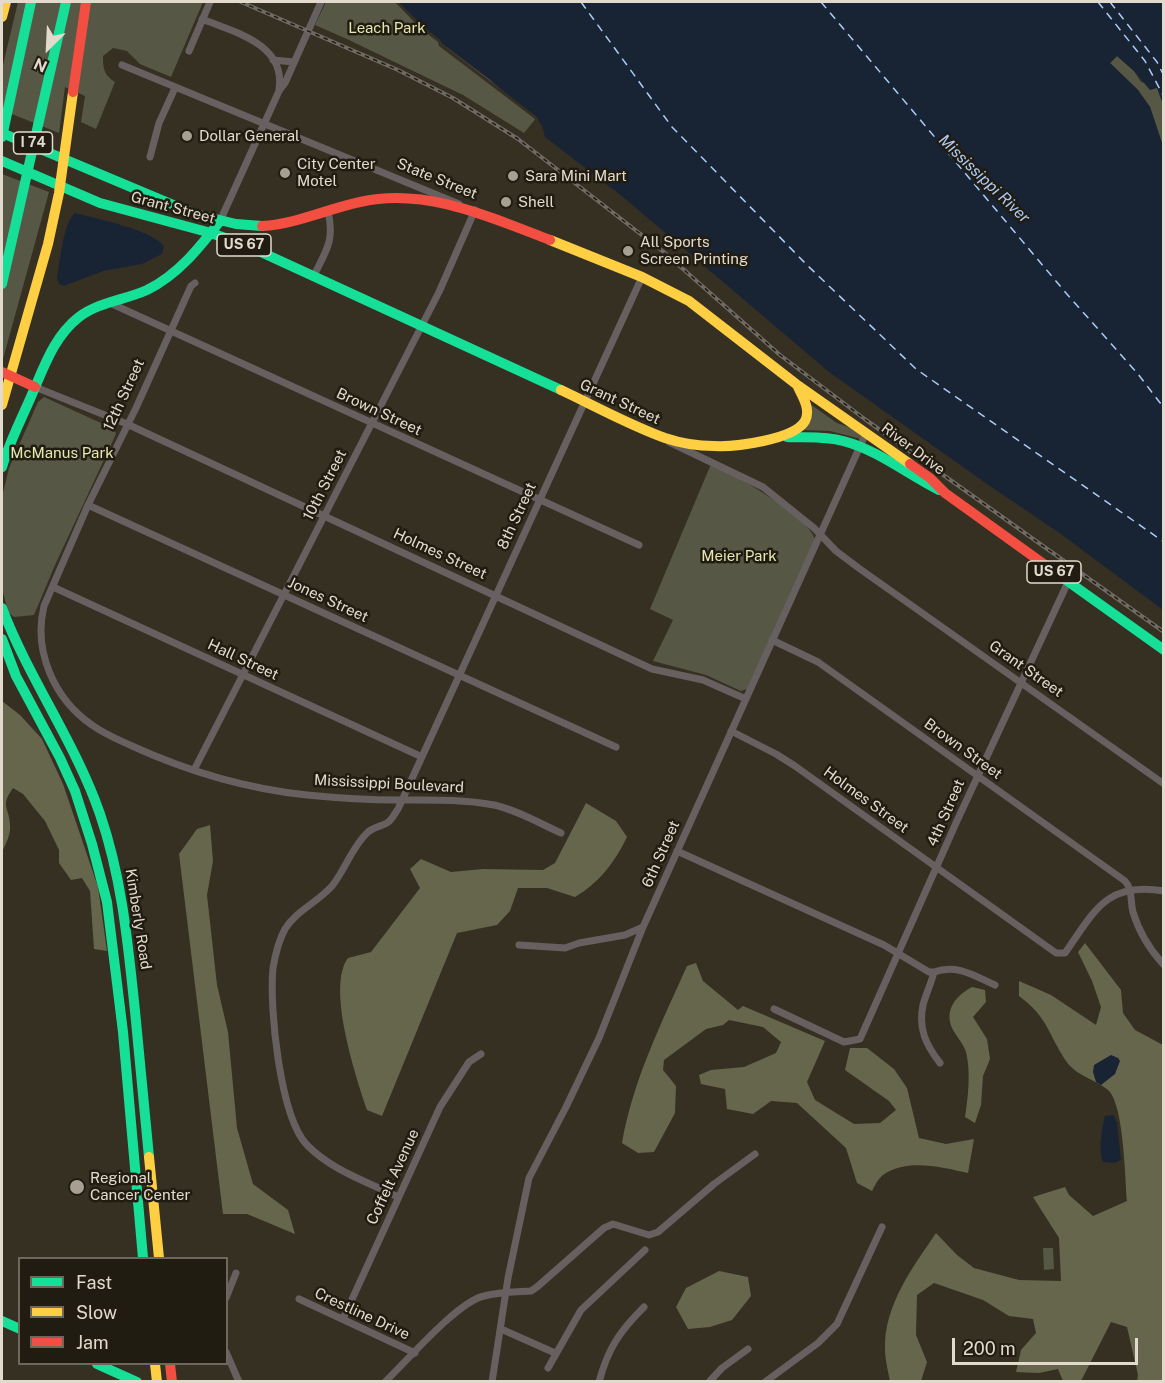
<!DOCTYPE html>
<style>
body{margin:0}
#map{position:relative;width:1165px;height:1383px;overflow:hidden;background:#363023;font-family:"Public Sans",sans-serif}
canvas{display:block}
.frame{position:absolute;inset:0;border:3px solid #e2dbcd;pointer-events:none}
.legend{position:absolute;left:18px;top:1257px;width:210px;height:108px;box-sizing:border-box;background:#211c11;border:2px solid #6e685c;margin:0;padding:8px 10px;list-style:none;font-size:18px;color:#e2dbcd}
.legend li{display:flex;align-items:center;gap:12px;height:30px}
.legend b{width:30px;border:2px solid #6e685c}
.north{position:absolute;left:18px;top:18px;width:60px;height:60px;-webkit-text-stroke:4px #211c11;paint-order:stroke;rotate:204deg;font-size:16px;font-weight:700;line-height:24px;text-align:center;color:#e2dbcd}
.north::after{content:'';display:block;margin:auto;width:21px;height:27px;background:#e2dbcd;clip-path:polygon(50% 0,100% 100%,50% 72%,0 100%)}
.scale{position:absolute;left:952px;top:1338px;width:186px;height:27px;box-sizing:border-box;border:3px solid #e2dbcd;border-top:0;padding-left:8px;font-size:18px;line-height:21px;white-space:nowrap;color:#e2dbcd;-webkit-text-stroke:4px #211c11;paint-order:stroke}
</style>
<div id="map">
<canvas width="1165" height="1383"></canvas>
<div class="frame"></div>
<ul class="legend">
<li><b style="height:8px;background:#16e098"></b>Fast</li>
<li><b style="height:8px;background:#ffcf43"></b>Slow</li>
<li><b style="height:8px;background:#f24e42"></b>Jam</li>
</ul>
<div class="north">N</div>
<div class="scale">200 m</div>
</div>
<script>
const c = document.querySelector('canvas').getContext('2d');
c.lineJoin = 'round';
function fill(path, color) { c.fillStyle = color; c.fill(path, 'evenodd'); }
function trace(path, color, width, dash) { c.strokeStyle = color; c.lineWidth = width; c.lineCap = dash ? 'butt' : 'round'; c.setLineDash(dash || []); c.stroke(path); }
function label(font, color, halo, rows, align = 'center') {
  c.font = font + ' "Public Sans",sans-serif'; c.lineWidth = 5; c.setLineDash([]); c.textBaseline = 'middle'; c.strokeStyle = halo; c.fillStyle = color; for (const [text, x, y, turn = 0] of rows) {
    c.save(); c.translate(x, y); c.rotate((+turn || 0) * Math.PI / 180); c.textAlign = isNaN(turn) ? turn : align; if (halo) c.strokeText(text, 0, 0); c.fillText(text, 0, 0); c.restore();
  }
}
fill(new Path2D(`
 M 18,2 L 203,2 L 171,77 L 140,64 L 127,51 L 113,48 L 103,56 C 103,69 104,75 115,82 L 96,129 L 81,122 L 85,96 L 65,87 L 59,133 L 2,110 L 2,69 Z
 M 326,2 L 398,2 L 422,26 L 537,117 L 524,133 L 463,95 L 349,40 L 315,25 Z
 M 1117,56 L 1134,71 L 1141,82 L 1157,87 L 1163,104 L 1163,146 L 1150,107 L 1138,90 L 1110,63 Z
 M 2,174 L 49,192 L 3,359 L 2,359 Z
 M 44,397 L 114,429 L 116,434 L 55,565 L 34,615 L 14,617 L 8,612 L 2,588 L 2,497 L 9,468 L 38,402 Z
 M 810,404 L 837,423 L 851,428 L 862,436 L 861,439 L 830,431 L 803,430 Z
 M 711,464 C 735,475 807,515 815,539 L 747,689 L 741,691 L 706,675 L 653,661 L 673,620 L 650,609 Z
 M 1043,1248 L 1053,1248 L 1054,1269 L 1044,1270 Z`), '#575746');
fill(new Path2D(`
 M 2,701 L 20,715 L 42,739 L 63,784 L 98,887 L 107,951 L 94,949 L 90,891 L 82,878 L 71,880 L 59,863 L 59,850 L 45,821 L 23,794 L 13,788 C 0,806 9,807 10,824 C 11,835 6,843 2,852 Z
 M 586,803 L 616,821 L 627,837 C 615,862 599,883 575,897 L 547,888 L 518,888 L 510,911 L 497,925 L 457,933 L 382,1116 L 367,1110 C 356,1077 326,987 348,958 L 371,952 L 420,888 L 410,869 L 421,859 L 451,872 L 483,869 L 543,870 L 555,863 Z
 M 210,825 L 213,861 L 207,895 L 217,985 L 228,1032 L 237,1128 L 253,1184 L 288,1210 L 295,1234 L 247,1214 L 223,1214 L 179,854 L 197,829 Z
 M 1085,943 L 1121,990 L 1123,1013 L 1135,1030 L 1163,1045 L 1163,1381 L 1137,1381 L 1138,1375 L 1127,1327 L 1111,1322 L 1081,1381 L 1063,1381 L 1058,1369 L 1039,1373 L 1016,1372 L 1021,1350 L 1036,1333 L 1033,1319 L 1009,1316 L 983,1300 L 934,1283 L 917,1295 L 916,1335 L 927,1362 L 921,1381 L 890,1381 C 888,1371 885,1359 885,1349 C 884,1305 913,1267 936,1233 L 957,1255 L 974,1268 L 1019,1280 L 1061,1281 L 1059,1238 L 1033,1197 L 1065,1187 L 1069,1195 L 1093,1216 L 1127,1201 C 1125,1178 1124,1104 1108,1090 C 1095,1079 1076,1076 1066,1061 C 1048,1034 1048,1017 1019,996 L 1019,981 L 1051,995 L 1096,1025 L 1101,1007 L 1092,981 L 1078,952 Z
 M 696,963 L 703,981 L 738,1010 L 743,1006 L 825,1041 L 807,1082 L 815,1100 L 854,1124 L 880,1123 L 896,1110 L 889,1101 L 845,1070 L 850,1048 L 867,1048 L 894,1069 L 907,1088 L 919,1138 L 946,1144 L 974,1139 L 968,1173 C 942,1167 906,1158 883,1175 C 878,1179 875,1185 872,1191 L 857,1183 L 846,1148 L 797,1103 L 771,1101 L 753,1114 L 727,1109 L 725,1089 L 701,1084 L 699,1075 L 711,1070 L 744,1067 L 776,1053 L 781,1042 L 763,1027 L 729,1020 L 723,1025 L 706,1029 L 664,1060 L 663,1070 L 676,1086 L 675,1113 L 654,1152 L 638,1153 L 622,1143 C 633,1080 661,1024 687,966 Z
 M 972,987 L 985,990 L 986,1002 L 973,1017 L 987,1039 L 990,1059 L 983,1076 L 981,1105 L 975,1123 L 965,1117 C 968,1096 971,1073 966,1052 C 963,1043 956,1036 952,1028 C 944,1009 957,995 972,987 Z
 M 719,1271 L 748,1277 L 751,1296 L 732,1320 L 710,1327 L 688,1329 L 676,1307 L 686,1288 Z`), '#65664c');
fill(new Path2D(`
 M 398,2 L 1163,2 L 1163,104 L 1157,88 L 1150,90 L 1134,71 L 1117,56 L 1110,63 L 1138,90 L 1150,107 L 1163,146 L 1163,610 L 1061,534 L 987,484 L 829,372 L 623,197 L 545,137 L 542,125 L 489,79 L 441,43 L 440,40 L 422,26 Z
 M 75,213 C 95,218 152,230 164,246 L 162,254 L 142,264 L 103,271 L 64,286 L 59,284 L 57,278 C 60,262 63,223 75,213 Z
 M 1111,1055 L 1118,1058 L 1120,1061 L 1115,1074 L 1101,1085 L 1096,1082 L 1093,1072 L 1094,1065 Z
 M 1114,1115 L 1117,1123 L 1121,1160 L 1114,1163 L 1103,1162 C 1098,1152 1102,1127 1105,1116 Z`), '#182434');
fill(new Path2D(`
 M 395,2 L 398,2 L 422,26 L 440,40 L 441,43 L 537,117 L 544,132 L 540,130 L 535,119 L 439,46 L 438,42 L 420,28 Z`), '#363023');
trace(new Path2D(`
 M 581,2 L 672,127 L 808,266 L 916,369 L 1164,542
 M 821,2 L 1066,293 L 1138,374 L 1164,408
 M 1098,2 L 1145,61 L 1164,97
 M 1110,2 L 1157,62 L 1164,76`), '#abcbf8', 1.5, [8, 6]);
trace(new Path2D(`
 M 202,19 C 234,32 286,44 279,89
 M 189,51 L 210,2
 M 273,60 L 294,62
 M 122,65 L 459,204
 M 150,157 L 159,123 L 175,88
 M 220,221 L 279,91 L 285,83 L 321,2
 M 313,277 C 326,251 335,241 328,211
 M 195,283 L 191,286 L 136,408 L 88,505 L 44,606 C 33,651 54,699 92,725 C 104,734 119,740 132,746 C 187,771 248,789 307,795 C 337,798 368,800 398,800 C 430,800 463,799 494,805 C 517,810 539,823 561,833
 M 110,303 L 639,545
 M 35,387 L 127,424 L 652,669 L 703,680 L 746,699
 M 669,442 L 763,487 L 814,528 L 836,551 L 860,569 L 1164,784
 M 88,505 L 616,747
 M 53,587 L 422,757
 M 772,640 L 818,662 L 1125,881 C 1133,890 1130,901 1133,912 C 1139,932 1150,950 1164,965
 M 731,731 L 776,754 L 795,766 L 1056,953 L 1065,953 C 1094,912 1106,881 1164,891
 M 194,770 L 439,292 L 475,210
 M 677,851 L 884,945 L 929,972 L 934,972
 M 519,945 L 565,948 L 579,943 L 625,935 L 643,927
 M 934,972 C 931,984 926,994 923,1005 C 918,1029 926,1045 940,1063
 M 934,972 C 957,964 973,975 995,985
 M 774,1009 L 844,1042 L 860,1039 L 956,823 L 1068,582
 M 398,1197 C 368,1182 331,1170 307,1145 C 280,1117 269,1007 273,968 C 275,956 279,940 285,929 C 296,911 318,902 332,886 C 345,870 352,847 367,833 C 373,827 380,827 387,823 C 392,820 395,813 398,809 L 642,277
 M 226,1298 L 236,1273
 M 299,1299 L 415,1353
 M 343,1319 L 440,1107 L 469,1062 L 481,1054
 M 501,1329 L 555,1353
 M 226,1352 L 239,1382
 M 548,1368 L 581,1310 L 645,1250
 M 385,1382 C 407,1361 457,1302 484,1296 C 499,1292 516,1292 531,1291 L 537,1287 L 604,1228 L 613,1224 L 649,1235 L 658,1232 L 714,1184 L 755,1154
 M 492,1382 L 508,1278 L 529,1178 L 566,1107 L 599,1038 L 643,927 L 866,433
 M 599,1382 C 608,1348 620,1331 644,1307
 M 709,1382 L 722,1368 L 748,1349
 M 765,1382 L 818,1343 L 837,1324 L 882,1227`), '#666160', 7);
trace(new Path2D(`
 M 2,133 L 195,214 L 236,224 L 262,226
 M 2,137 L 31,2
 M 2,161 L 100,203 L 211,233 L 250,247 L 561,390
 M 2,284 L 66,2
 M 787,437 C 806,438 825,436 843,441 C 878,450 907,474 939,490
 M 2,467 C 9,443 20,422 30,399 C 43,370 53,337 79,317 C 99,302 125,300 147,290 C 178,275 200,247 220,221
 M 1059,575 L 1164,650
 M 2,608 C 29,679 75,742 100,814 C 122,878 128,944 135,1011 C 140,1060 144,1108 149,1157
 M 2,639 L 16,676 L 60,758 L 75,791 L 92,844 L 107,902 L 123,1032 L 143,1258
 M 2,1321 L 20,1329
 M 97,1364 L 137,1382`), '#16e098', 10);
trace(new Path2D(`
 M 2,17 L 6,2
 M 550,240 L 642,277 L 689,301 L 796,384 L 910,464
 M 561,390 C 595,406 629,425 665,438 C 680,443 698,446 714,446 C 735,447 794,440 805,421 C 811,410 803,397 798,387
 M 2,405 L 48,244 L 59,193 L 73,92
 M 149,1157 L 159,1258
 M 155,1364 L 157,1382`), '#ffcf43', 10);
trace(new Path2D(`
 M 73,92 L 86,2
 M 262,226 C 296,224 327,209 360,202 C 425,187 490,217 550,240
 M 2,372 L 35,387
 M 910,464 L 930,478 L 945,493 L 1059,575
 M 170,1364 L 172,1382`), '#f24e42', 10);
const rail = new Path2D(`
 M 241,2 L 398,70 L 453,98 L 518,139 L 665,253 L 780,355 L 866,420 L 1164,632`);
trace(rail, '#6e6a64', 4);
trace(rail, '#211c11', 1.5, [4.5]);
for (const [x, y, r, color] of [
 [187,136,6,"#a69f92"],
 [285,173,6,"#a69f92"],
 [513,176,6,"#a69f92"],
 [506,202,6,"#a69f92"],
 [628,251,6,"#a69f92"],
 [77,1187,8,"#a69f92"]
]) { const dot = new Path2D(); dot.arc(x, y, r, 0, 2 * Math.PI); c.fillStyle = color; c.fill(dot); trace(dot, '#211c11', 2); }
for (const [x, y, w] of [
 [33,143,39],
 [244,245,54],
 [1054,572,54]
]) { const box = new Path2D(); box.roundRect(x - w / 2, y - 11, w, 22, 4.5); c.fillStyle = '#211c11'; c.fill(box); trace(box, '#e2dbcd', 1.5); }
label('bold 14px', '#e2dbcd', null, [
 ["I 74",33,143],
 ["US 67",244,245],
 ["US 67",1054,572]
]);
label('15px', '#e5e8b1', '#211c11', [
 ["Leach Park",387,28],
 ["McManus Park",62,453],
 ["Meier Park",739,556]
]);
label('15px', '#e2dbcd', '#211c11', [
 ["Dollar General",199,136],
 ["City Center",297,164],
 ["Motel",297,181],
 ["Sara Mini Mart",525,176],
 ["Shell",518,202],
 ["All Sports",640,242],
 ["Screen Printing",640,259],
 ["Regional",90,1178],
 ["Cancer Center",90,1195]
], 'left');
label('15px', '#e2dbcd', '#211c11', [
 ["State Street",437,179,22],
 ["Grant Street",173,208,15],
 ["12th Street",124,395,-65],
 ["Grant Street",620,402,25],
 ["Brown Street",379,412,25],
 ["River Drive",913,449,37],
 ["10th Street",325,485,-63],
 ["8th Street",517,516,-65],
 ["Holmes Street",440,554,25],
 ["Jones Street",328,600,25],
 ["Hall Street",243,660,25],
 ["Grant Street",1026,669,35],
 ["Brown Street",963,749,36],
 ["Mississippi Boulevard",389,784,3],
 ["Holmes Street",866,800,36],
 ["4th Street",946,813,-66],
 ["6th Street",661,854,-66],
 ["Kimberly Road",138,919,81],
 ["Coffelt Avenue",393,1177,-65],
 ["Crestline Drive",362,1314,25]
]);
label('italic 16px', '#abcbf8', '#211c11', [
 ["Mississippi River",984,179,44]
]);
</script>
